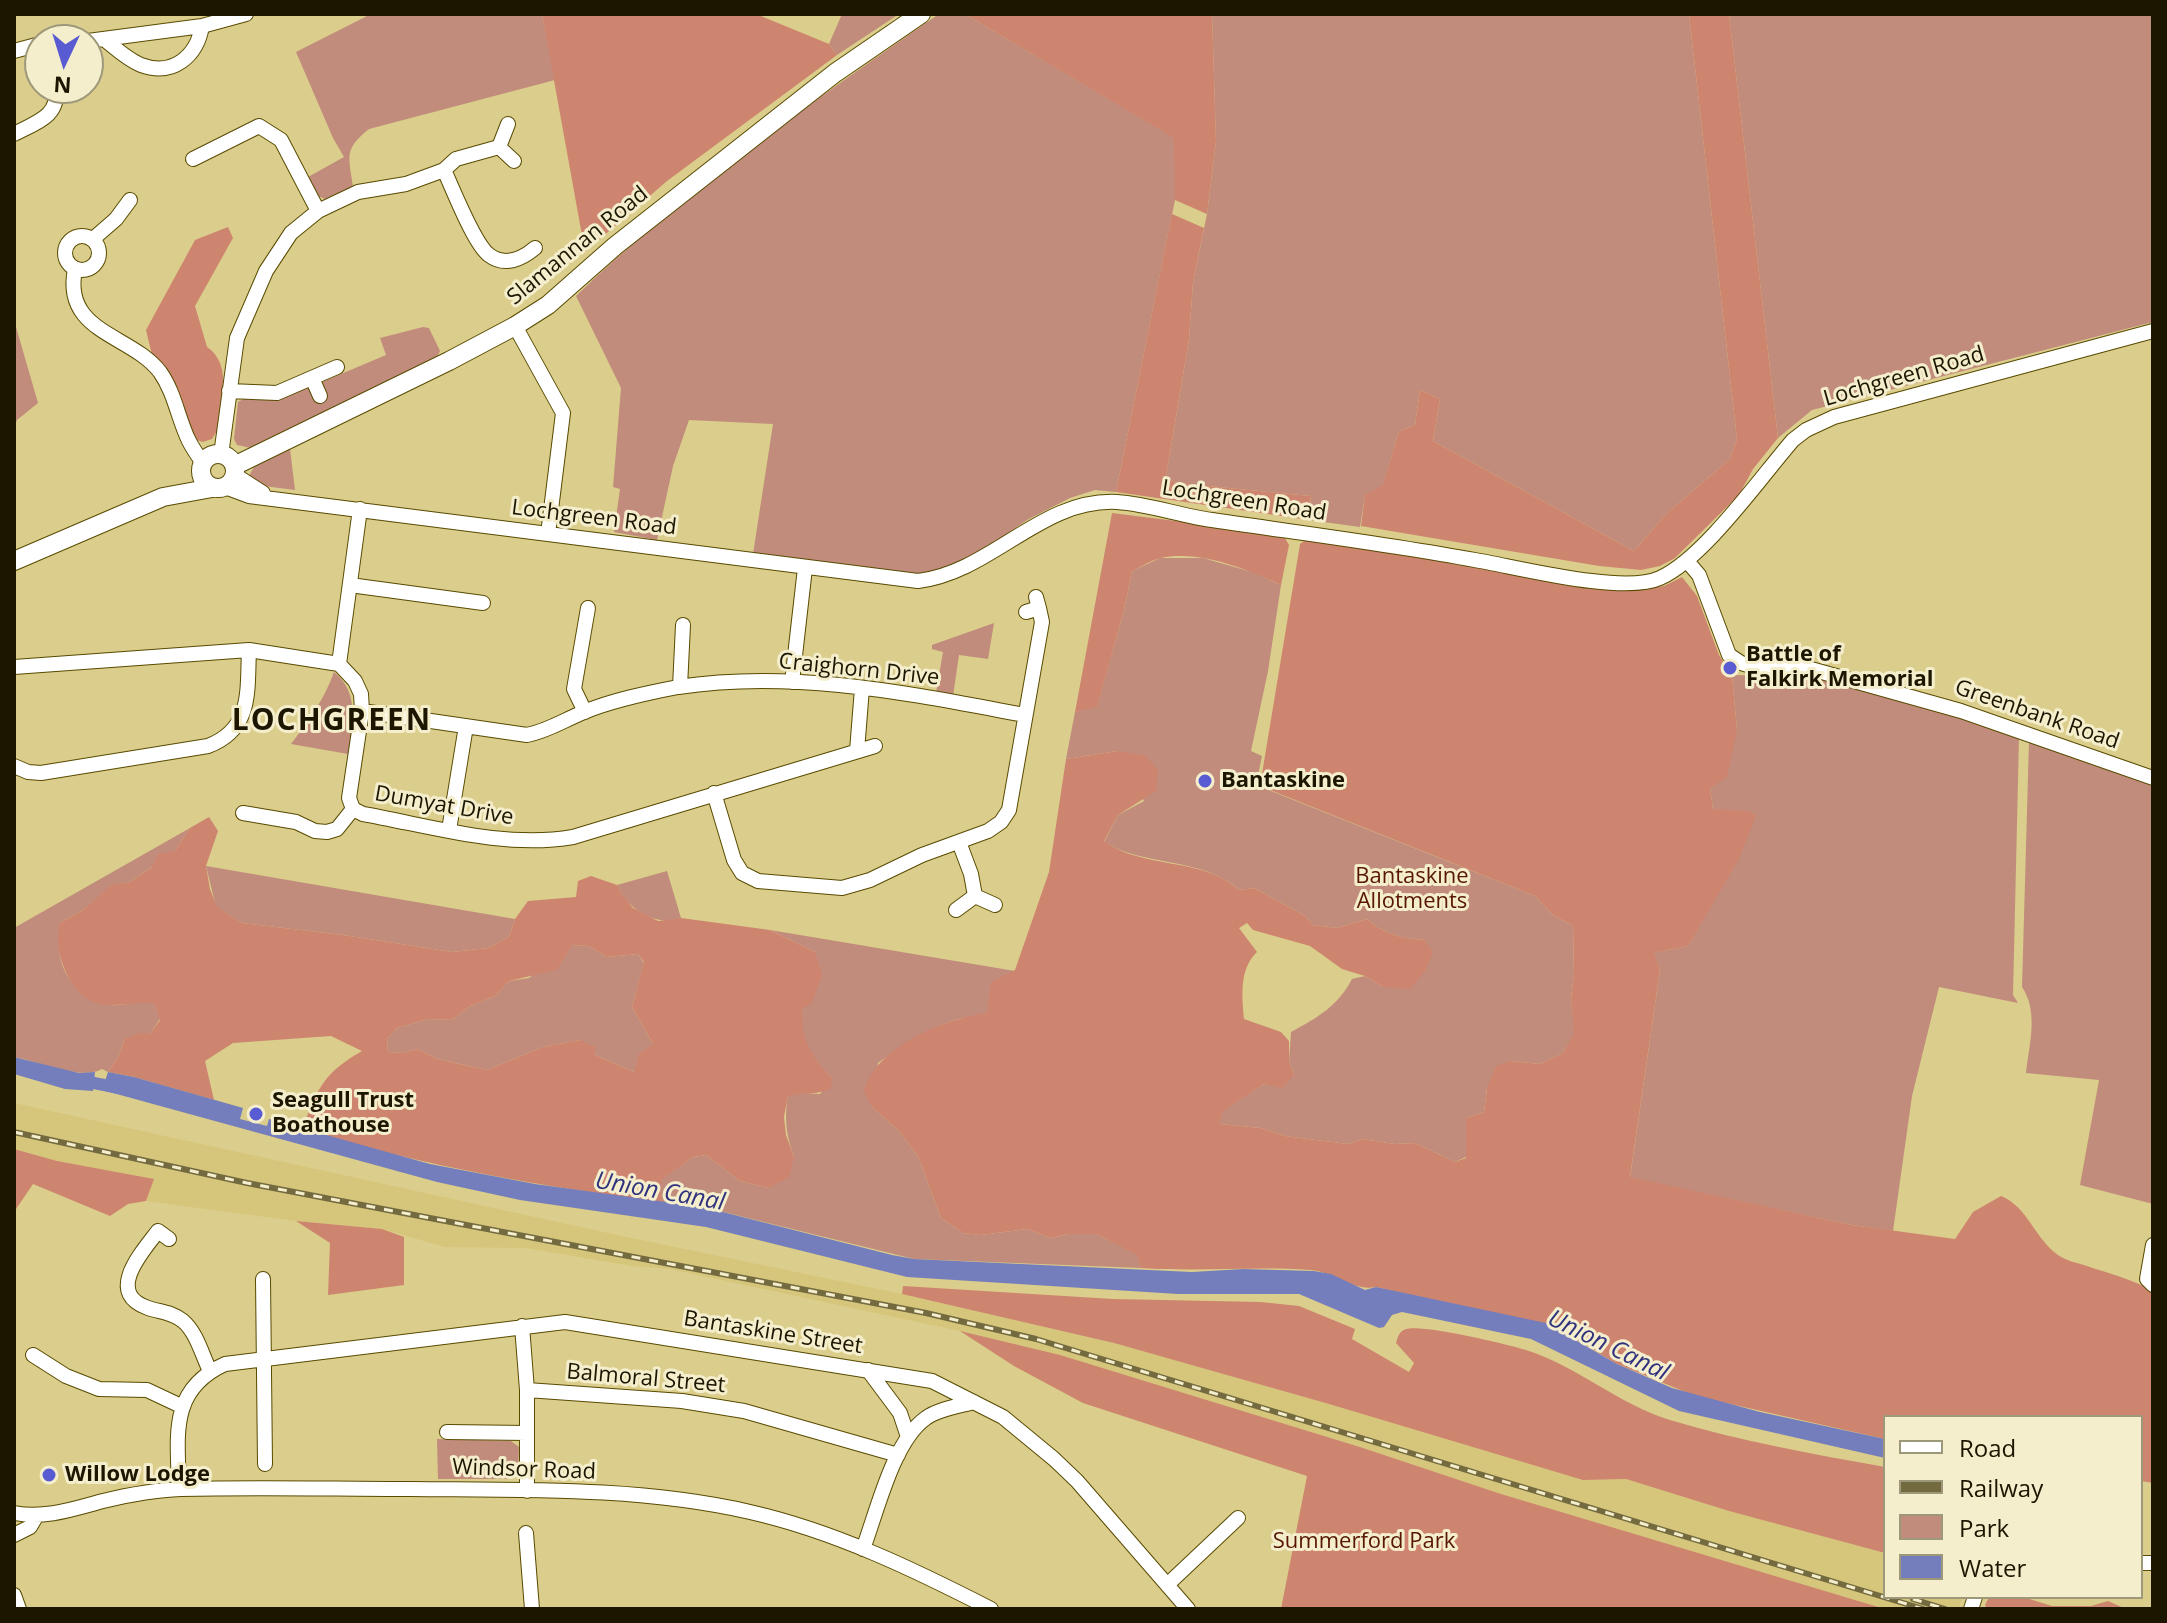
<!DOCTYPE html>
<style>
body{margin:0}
#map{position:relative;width:2167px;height:1623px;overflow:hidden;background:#dbcd8b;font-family:"Open Sans",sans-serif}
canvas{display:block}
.frame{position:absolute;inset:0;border:16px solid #1c1600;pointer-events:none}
.legend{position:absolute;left:1883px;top:1415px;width:260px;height:184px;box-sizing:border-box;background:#f4eecd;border:2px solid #9e987b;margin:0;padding:10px 14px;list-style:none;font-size:24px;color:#1c1600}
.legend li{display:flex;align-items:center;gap:16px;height:40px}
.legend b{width:40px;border:2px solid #9e987b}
.north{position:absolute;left:24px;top:24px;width:80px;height:80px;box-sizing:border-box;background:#f4eecd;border:2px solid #9e987b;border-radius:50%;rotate:184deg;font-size:22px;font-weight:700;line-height:32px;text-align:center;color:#1c1600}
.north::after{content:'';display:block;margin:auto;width:28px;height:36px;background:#585bd2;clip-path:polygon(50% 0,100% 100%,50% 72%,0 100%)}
</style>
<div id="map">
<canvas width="2167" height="1623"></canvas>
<div class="frame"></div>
<ul class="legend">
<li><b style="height:10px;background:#fff"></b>Road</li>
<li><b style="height:10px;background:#746a40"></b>Railway</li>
<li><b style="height:22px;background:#c18c7c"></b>Park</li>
<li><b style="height:22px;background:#757ebc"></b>Water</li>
</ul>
<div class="north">N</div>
</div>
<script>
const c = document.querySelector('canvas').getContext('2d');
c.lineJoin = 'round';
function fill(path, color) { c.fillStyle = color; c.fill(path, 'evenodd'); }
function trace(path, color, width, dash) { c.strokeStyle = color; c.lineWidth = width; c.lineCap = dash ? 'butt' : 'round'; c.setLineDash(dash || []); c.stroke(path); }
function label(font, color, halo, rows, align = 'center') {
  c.font = font + ' "Open Sans",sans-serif'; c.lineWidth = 6; c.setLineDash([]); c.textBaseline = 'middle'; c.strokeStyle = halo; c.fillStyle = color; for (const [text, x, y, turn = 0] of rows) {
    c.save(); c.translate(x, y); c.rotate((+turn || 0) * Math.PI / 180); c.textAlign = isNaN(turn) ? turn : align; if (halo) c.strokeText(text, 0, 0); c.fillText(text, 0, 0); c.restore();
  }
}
fill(new Path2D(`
 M 14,1103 L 617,1235 L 902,1294 L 1114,1343 L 1329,1404 L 1583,1480 L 1626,1479 L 1729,1511 L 1885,1553 L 1885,1597 L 1963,1597 L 1958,1609 L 1747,1609 L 1083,1403 L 1014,1366 L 960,1331 L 670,1269 L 632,1266 L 526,1248 L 445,1247 L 382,1229 L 296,1221 L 146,1201 L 153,1180 L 57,1161 L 14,1149 Z`), '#d6c67b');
fill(new Path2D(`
 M 371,14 L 542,14 L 555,80 L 369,129 C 343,150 349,156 353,187 L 325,199 L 318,196 L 308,177 L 344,157 L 333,138 L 296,52 Z
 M 842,14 L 899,14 L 837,55 L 829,44 Z
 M 939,14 L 965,14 L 1175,138 L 1175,200 L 1116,492 L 1095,490 L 1070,498 L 1027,520 L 961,566 L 918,576 L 753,554 L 773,424 L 689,420 L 673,466 L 657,540 L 614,532 L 620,489 L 613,487 L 621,388 L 576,296 C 686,190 813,101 939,14 Z
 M 1212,14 L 1689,14 L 1737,439 L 1730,459 L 1666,514 L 1634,551 L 1433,441 L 1440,399 L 1420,390 L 1415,425 L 1399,431 L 1383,486 L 1365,496 L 1360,527 L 1309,520 L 1311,496 L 1176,483 L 1166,476 L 1189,339 L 1193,282 L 1207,214 L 1216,141 Z
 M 1729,14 L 2153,14 L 2153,322 L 1812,410 L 1778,438 Z
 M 14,320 L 38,403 L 17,420 L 14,428 Z
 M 423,327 L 429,328 L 440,351 L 435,361 L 251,448 L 237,445 L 234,439 L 238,402 L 245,398 L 311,385 L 318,398 L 327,394 L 322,382 L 386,355 L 380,338 Z
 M 290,449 L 295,490 L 256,485 L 249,476 L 254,467 Z
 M 1160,558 L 1203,558 L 1252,572 L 1281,585 L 1268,671 L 1251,751 L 1262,756 L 1256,785 L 1535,896 L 1553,915 L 1573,926 L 1574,975 L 1571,999 L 1575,1034 L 1563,1053 L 1540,1064 L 1510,1061 L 1487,1088 L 1484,1112 L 1466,1118 L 1466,1157 L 1455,1162 L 1415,1143 L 1395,1144 L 1363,1139 L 1348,1144 L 1285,1136 L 1261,1128 L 1219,1124 L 1222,1111 L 1264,1084 L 1272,1085 L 1294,1075 L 1289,1061 L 1291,1032 C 1317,1018 1338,1006 1352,979 L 1365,976 L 1383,987 L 1425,940 C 1401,938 1385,935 1367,919 L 1337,928 L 1313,925 L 1305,916 L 1254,888 L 1239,890 C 1203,857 1145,867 1104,842 L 1118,815 L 1144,801 L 1118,751 L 1066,759 L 1075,712 L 1097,706 L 1124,610 L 1132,571 Z
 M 994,623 L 988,659 L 959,655 L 953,696 L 936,693 L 943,652 L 932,649 L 932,645 Z
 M 334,672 C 360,692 353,727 348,754 L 291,744 C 309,720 324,700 334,672 Z
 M 1732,675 L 1808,677 L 1855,685 L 2019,737 L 2013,995 L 2018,1003 L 1939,987 L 1912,1096 L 1893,1231 L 1852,1225 L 1630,1178 L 1660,970 L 1653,953 L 1688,946 L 1709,907 L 1728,811 L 1713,809 L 1710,788 L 1737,730 Z
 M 2029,741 L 2153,785 L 2153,1204 L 2080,1185 L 2099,1080 L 2026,1073 C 2029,1045 2039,1012 2022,987 Z
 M 190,828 L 175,851 L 130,882 L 111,886 L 83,910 L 60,923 C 60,933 58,944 60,955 C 63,979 85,1003 110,1005 C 124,1006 139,1001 154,1002 L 160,1019 L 150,1034 L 125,1039 L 118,1057 L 108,1072 L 102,1069 C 81,1081 37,1061 14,1057 L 14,928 Z
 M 206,866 L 515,919 L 509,937 L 488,948 L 452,952 L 343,935 L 242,923 L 216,907 Z
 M 667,871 L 681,918 C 655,927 627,909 617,885 Z
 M 770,930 L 1015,971 L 1005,976 L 987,1014 C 942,1018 915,1038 878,1063 L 872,1107 L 899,1131 L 918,1156 L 941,1218 L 963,1233 L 981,1235 L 1027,1229 L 1051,1238 L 1068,1234 L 1096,1234 L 1138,1255 L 1141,1268 L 914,1259 L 703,1207 L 663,1202 L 660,1189 L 660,1180 L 693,1157 L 706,1155 L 740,1181 L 769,1188 L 794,1157 C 786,1135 784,1119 788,1095 L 801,1093 L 820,1094 L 832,1078 C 823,1069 813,1059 807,1048 C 793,1019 809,981 815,952 Z
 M 572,945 L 589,946 L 607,957 L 638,954 L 644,963 L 632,1007 L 653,1044 L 634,1072 L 595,1055 L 579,1040 L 543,1047 L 487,1070 L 437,1059 L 418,1049 L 402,1053 L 388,1052 L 387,1039 L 397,1028 L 428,1019 L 452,1020 L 470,1006 L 495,996 L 509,981 L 529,978 Z
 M 437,1439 L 511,1441 L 519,1447 L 518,1471 L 510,1479 L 438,1479 Z`), '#c18c7c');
fill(new Path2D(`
 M 542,14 L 756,14 L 829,44 L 837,55 L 667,181 L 585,252 Z
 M 965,14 L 1212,14 L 1216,141 L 1207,214 L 1175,200 L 1174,138 Z
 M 1689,14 L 1729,14 L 1778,438 L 1753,469 L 1739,495 L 1675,558 L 1660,566 L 1641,570 L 1599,566 L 1361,526 L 1365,495 L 1383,485 L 1399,431 L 1415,425 L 1420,390 L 1440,399 L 1433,441 L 1634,551 L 1666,514 L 1730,459 L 1737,439 Z
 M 1172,214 L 1204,228 L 1193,282 L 1189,339 L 1166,476 L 1176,483 L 1311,496 L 1309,520 L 1116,492 Z
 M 228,227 L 233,238 L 195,306 L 207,347 C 234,365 220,405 217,431 L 212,439 L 203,442 L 193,439 L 180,399 L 152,355 L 146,330 L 195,240 Z
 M 1112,513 L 1240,529 L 1285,538 L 1289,545 L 1281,585 C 1245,569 1201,550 1161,558 C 1151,560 1141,567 1132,571 L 1124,610 L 1097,707 L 1075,712 Z
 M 1309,537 L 1648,588 L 1664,586 L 1682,577 L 1697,596 L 1719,655 L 1732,675 L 1737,730 L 1727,777 L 1710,788 L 1713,809 L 1749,811 L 1756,815 L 1740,857 L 1688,946 L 1654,953 L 1660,970 L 1630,1177 L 1852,1225 L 1955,1239 L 1973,1212 L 2001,1196 C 2028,1207 2035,1239 2058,1255 C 2066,1261 2078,1263 2087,1266 C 2110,1274 2132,1279 2153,1291 L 2153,1483 L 2141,1481 L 2141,1417 L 1885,1417 L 1885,1439 L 1695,1396 L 1617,1364 L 1562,1331 L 1376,1287 C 1354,1292 1334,1272 1311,1270 C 1254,1266 1198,1272 1141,1268 L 1137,1255 L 1096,1234 L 1068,1234 L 1051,1238 L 1027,1229 L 981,1235 L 963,1233 L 941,1218 L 918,1156 L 899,1131 L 872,1107 L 864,1091 C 875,1047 946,1018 987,1013 L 991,982 L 1015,970 L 1049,872 L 1066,759 L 1118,751 L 1146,756 L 1158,770 L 1156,791 L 1118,815 L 1104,841 C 1143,870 1202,856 1239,890 L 1254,888 L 1305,916 L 1313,925 L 1337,928 L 1367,919 C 1385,935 1401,938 1425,940 L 1433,953 L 1425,971 L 1410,989 L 1383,987 L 1365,976 L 1342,969 L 1310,946 L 1253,930 L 1247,923 L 1239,928 L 1257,952 C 1239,969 1242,996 1244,1019 L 1281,1032 L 1289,1041 L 1289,1061 L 1294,1075 L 1282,1088 L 1264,1084 L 1223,1111 L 1219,1124 L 1261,1128 L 1285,1136 L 1348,1144 L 1363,1139 L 1395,1144 L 1415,1143 L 1455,1162 L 1466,1158 L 1466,1118 L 1484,1112 L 1487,1088 L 1496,1066 L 1510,1061 L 1540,1064 L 1563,1053 L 1574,1034 L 1571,999 L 1574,975 L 1573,926 L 1553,915 L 1535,896 L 1260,786 L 1300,544 Z
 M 209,817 L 218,831 L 206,866 L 210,889 L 217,907 L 242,923 L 343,935 L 452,952 L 488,948 L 509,937 L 515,919 L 528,901 L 576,897 L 578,881 L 591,876 L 617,885 L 621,893 L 633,908 L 658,921 L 681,918 L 770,930 L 815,952 L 822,975 L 812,1003 L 802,1009 C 802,1043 810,1054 832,1078 L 831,1088 C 817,1096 804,1092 788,1096 L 784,1117 L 786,1135 L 794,1157 L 789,1177 L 769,1188 L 740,1181 L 706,1155 L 693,1157 L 661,1180 L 660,1189 L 663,1202 C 543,1187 424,1166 309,1131 L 305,1122 C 318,1086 327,1071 362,1051 L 331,1036 L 233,1043 L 205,1061 L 214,1100 L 134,1077 L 108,1072 L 118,1057 L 125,1039 L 139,1033 L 150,1034 L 160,1020 L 154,1003 C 134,1001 110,1010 91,1001 C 67,990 52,946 60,923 L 83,910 L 111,885 L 130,882 L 152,867 L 158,854 L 175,851 L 190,828 ZM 572,945 L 589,946 L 607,957 L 638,954 L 644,962 L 632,1007 L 653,1044 L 639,1054 L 634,1072 L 595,1055 L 595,1047 L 579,1040 L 543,1047 L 487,1070 L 437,1059 L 418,1049 L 402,1053 L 388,1052 L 387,1039 L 397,1028 L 428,1019 L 452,1020 L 470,1006 L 495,996 L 509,981 L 557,970 Z
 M 14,1149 L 57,1161 L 154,1179 L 146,1201 L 128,1204 L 110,1216 L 33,1184 L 14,1212 Z
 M 296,1221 L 382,1229 L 404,1237 L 404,1285 L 328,1295 L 330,1243 Z
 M 903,1286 L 1113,1299 L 1261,1302 L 1299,1306 L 1355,1329 L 1352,1339 L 1409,1372 L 1414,1363 L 1396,1343 C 1398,1337 1399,1331 1406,1329 C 1423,1324 1507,1344 1526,1350 C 1577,1366 1618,1404 1670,1420 C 1740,1441 1813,1454 1885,1467 L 1885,1553 L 1729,1511 L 1626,1479 L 1583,1480 L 1329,1404 L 1114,1343 L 902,1294 Z
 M 960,1331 L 1060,1355 L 1363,1448 L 1501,1494 L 1885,1609 L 1281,1609 L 1307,1476 L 1083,1403 L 1014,1366 Z
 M 1989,1597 L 2023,1597 L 2052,1606 L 2091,1606 L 2108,1601 L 2126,1609 L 1987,1609 L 1985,1605 Z`), '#ce856f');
fill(new Path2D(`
 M 14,1057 L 79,1073 L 95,1072 L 93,1091 L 65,1089 L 14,1074 Z
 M 108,1072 L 134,1077 L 243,1108 L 240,1119 L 267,1126 L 269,1119 L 430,1164 L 535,1184 L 703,1207 L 892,1255 L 914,1259 L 1192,1272 L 1243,1269 L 1314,1271 L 1331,1274 L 1365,1290 L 1376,1287 L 1546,1323 L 1617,1364 L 1672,1388 L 1760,1412 L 1885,1439 L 1885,1458 L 1679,1411 L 1531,1339 L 1402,1312 L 1392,1315 L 1384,1327 L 1379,1328 L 1299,1294 L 1178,1294 L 907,1277 L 706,1227 L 520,1200 L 437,1182 L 102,1090 Z`), '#757ebc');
trace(new Path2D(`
 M 79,1080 L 119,1088`), '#757ebc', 12);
const minor = new Path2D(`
 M 104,39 C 115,48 128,60 141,65 C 173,77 197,56 202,26
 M 88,41 L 202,26 L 246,14
 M 14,51 L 40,44
 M 508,124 L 499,147 L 514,161
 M 14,134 C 35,123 61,116 55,88
 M 193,159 L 259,126 L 281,140 L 318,211
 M 444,170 C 453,189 474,244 489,255 C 505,267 522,259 535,248
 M65 253a17 17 0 1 1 34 0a17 17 0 1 1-34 0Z
 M 93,239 L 116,219 L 130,200
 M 75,269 C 62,333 131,334 160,372 C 175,393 178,419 189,441 C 193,449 198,456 203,463
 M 515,326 L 563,413 L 548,534
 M 312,378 L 320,396
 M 229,391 L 277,393 L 337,367
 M 221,455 L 237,338 L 266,271 L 291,233 L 318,211 L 358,192 L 406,184 L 444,170 L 456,159 L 499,147
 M 235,475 L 263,493
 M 225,487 L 249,496 L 918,581 C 992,572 1041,498 1117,502 C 1149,504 1181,516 1212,520 C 1300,533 1388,544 1475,560 C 1517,567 1623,595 1660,578 C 1704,558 1760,478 1793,440 L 1806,430 L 1834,417 L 2153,331
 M 1687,561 L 1699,575 L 1729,655 L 1741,663 L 1758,668 L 1811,669 L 1961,711 L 2153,778
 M 350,585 L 483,603
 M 1026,612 L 1039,608 L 1036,597
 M 339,664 L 360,509
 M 14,667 L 249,650 L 339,664 L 355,681 L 361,694 L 362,711 L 349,798 L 353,809 L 363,814 C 431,826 504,849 573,837 L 875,746
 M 792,682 L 805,568
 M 680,687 L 683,625
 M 362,711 L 527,735 C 548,731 564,720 584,712 C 613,700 647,693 678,687 C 794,669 911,694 1025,715
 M 585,712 L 574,689 L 588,608
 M 857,751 L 862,688
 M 14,766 L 28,772 L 41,773 L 208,746 C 253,729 247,690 249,650
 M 714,793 L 734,860 L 742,873 L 758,881 L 842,888 L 870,880 L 922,855 L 988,831 L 1001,822 L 1009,810 L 1042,622 L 1039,608
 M 243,813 L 296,822 L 315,831 L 327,832 L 337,829 L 353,809
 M 449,830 L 466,726
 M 959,842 L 971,874 L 975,896
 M 956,910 L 975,896 L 995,905
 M 169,1239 L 158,1231 C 143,1251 104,1293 148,1308 C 160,1312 172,1312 183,1321 C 197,1333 202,1355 210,1371
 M 2153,1245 L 2147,1279 L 2153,1285
 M 263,1279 L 265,1464
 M 522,1326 L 527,1390 L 527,1491
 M 33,1355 L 66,1376 L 99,1389 L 147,1390 L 181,1406
 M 868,1370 L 900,1413 L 908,1437
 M 527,1390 L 682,1401 L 744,1411 L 898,1455
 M 447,1432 L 527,1433
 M 179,1489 C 178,1437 168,1390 225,1364 L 565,1322 L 932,1381 L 1003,1417 L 1054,1459 L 1077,1481 L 1188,1609
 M 14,1513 C 45,1519 73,1509 103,1501 C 128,1495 155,1490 181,1489 C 258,1487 335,1489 411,1489 C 523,1490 641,1487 750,1512 C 834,1531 915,1570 991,1609
 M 526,1533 L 532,1609
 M 14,1535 L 30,1527 L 37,1515
 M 863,1549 C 877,1512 893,1441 926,1418 C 938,1409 959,1406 974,1402
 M 2141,1563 L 2153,1563
 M 1167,1585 L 1238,1518
 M 14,1595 L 19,1609
 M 1971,1609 L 1975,1597`);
const major = new Path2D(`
 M201 471a17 17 0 1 1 34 0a17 17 0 1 1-34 0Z
 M 234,466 L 449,361 L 515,326 L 548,305 L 615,246 L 835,73 L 921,14
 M 14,561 L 163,497 L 212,488`);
trace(minor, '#584b00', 16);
trace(major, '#584b00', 20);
trace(minor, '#fff', 14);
trace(major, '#fff', 18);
const rail = new Path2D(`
 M 14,1132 L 247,1183 L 926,1313 L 1036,1339 L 1923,1609
 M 1913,1599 L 1945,1609`);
trace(rail, '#746a40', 6);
trace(rail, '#f4eecd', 3, [9]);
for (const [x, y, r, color] of [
 [1730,668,8,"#585bd2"],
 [1205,781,8,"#585bd2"],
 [256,1114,8,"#585bd2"],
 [49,1475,8,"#585bd2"]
]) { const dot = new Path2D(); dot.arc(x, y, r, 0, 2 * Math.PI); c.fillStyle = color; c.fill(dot); trace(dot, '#f4eecd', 3); }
label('22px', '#1c1600', '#f4eecd', [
 ["Slamannan Road",578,246,-39],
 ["Lochgreen Road",1904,377,-16],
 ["Lochgreen Road",1244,501,9],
 ["Lochgreen Road",594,518,7],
 ["Craighorn Drive",859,670,6],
 ["Greenbank Road",2037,715,19],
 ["Dumyat Drive",444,806,10],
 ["Bantaskine Street",773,1333,9],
 ["Balmoral Street",646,1379,5],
 ["Windsor Road",524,1470,2]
]);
label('bold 22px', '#1c1600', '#f4eecd', [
 ["Battle of",1746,655],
 ["Falkirk Memorial",1746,680],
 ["Bantaskine",1221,781],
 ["Seagull Trust",272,1101],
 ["Boathouse",272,1126],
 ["Willow Lodge",65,1475]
], 'left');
label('22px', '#581702', '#f4eecd', [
 ["Bantaskine",1412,877],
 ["Allotments",1412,902],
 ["Summerford Park",1364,1542]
]);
label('italic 24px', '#30327d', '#f4eecd', [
 ["Union Canal",660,1192,10],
 ["Union Canal",1608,1346,26]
]);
c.letterSpacing = '2px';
label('bold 30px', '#1c1600', '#f4eecd', [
 ["LOCHGREEN",332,721]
]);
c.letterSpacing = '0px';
</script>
